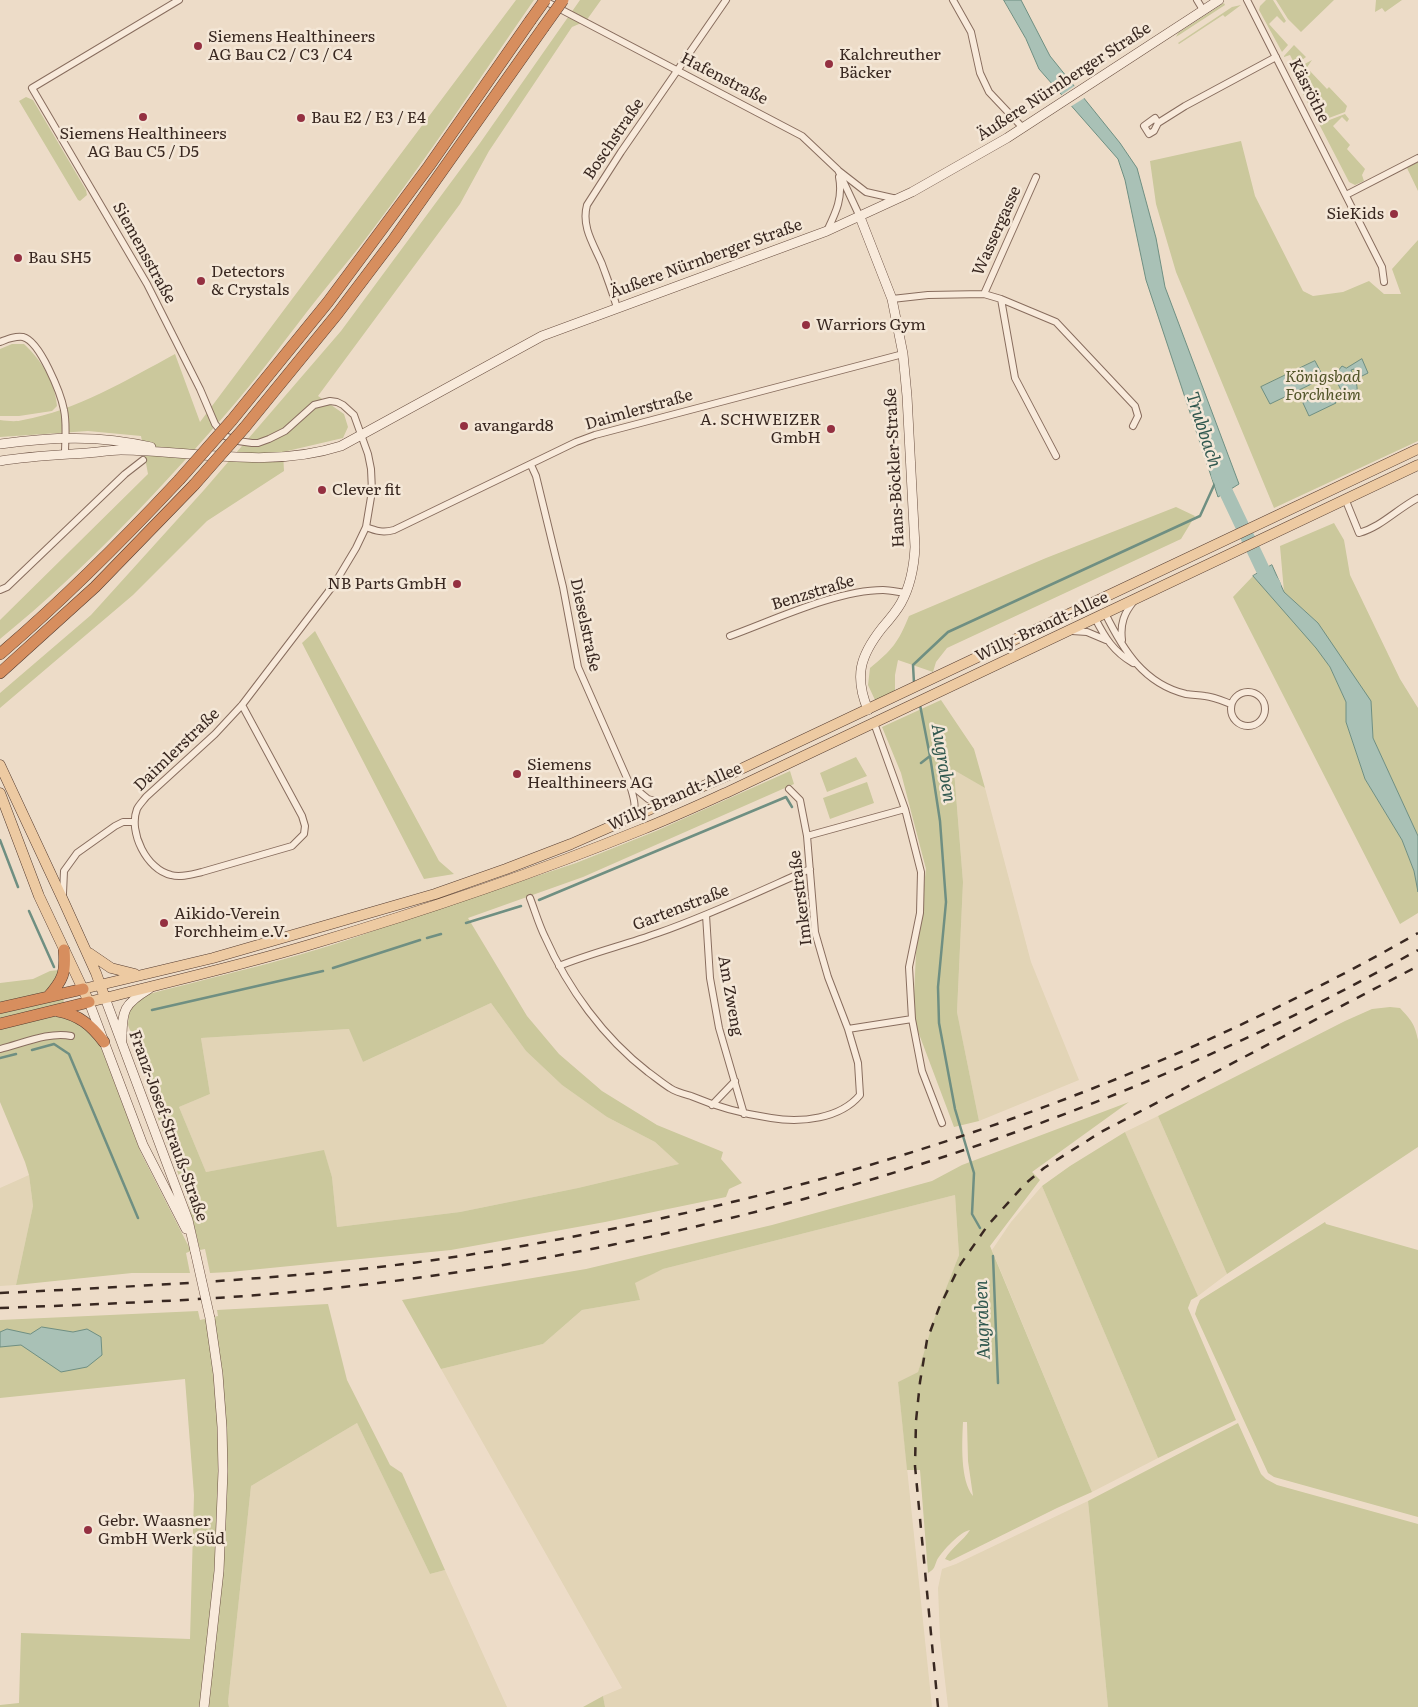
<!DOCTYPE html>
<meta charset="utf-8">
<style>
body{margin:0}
canvas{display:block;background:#eddcc8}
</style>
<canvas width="1418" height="1707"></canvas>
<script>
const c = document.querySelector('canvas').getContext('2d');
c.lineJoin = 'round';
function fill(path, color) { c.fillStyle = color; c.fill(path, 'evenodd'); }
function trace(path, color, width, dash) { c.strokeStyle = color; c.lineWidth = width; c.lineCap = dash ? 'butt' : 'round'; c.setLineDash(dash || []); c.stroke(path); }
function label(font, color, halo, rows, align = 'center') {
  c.font = font + ' Literata,serif'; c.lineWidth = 5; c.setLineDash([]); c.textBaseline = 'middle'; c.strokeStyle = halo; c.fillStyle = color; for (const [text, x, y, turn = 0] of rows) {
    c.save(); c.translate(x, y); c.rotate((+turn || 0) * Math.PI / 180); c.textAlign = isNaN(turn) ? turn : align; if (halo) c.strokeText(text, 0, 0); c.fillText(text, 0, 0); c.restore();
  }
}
fill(new Path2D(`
 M 954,769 L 985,788 L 1031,962 L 1079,1080 L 979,1121 L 957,1012 L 963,882 Z
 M 491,1003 L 526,1051 L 562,1085 L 607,1117 L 655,1142 L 679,1164 L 578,1188 L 460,1212 L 337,1227 L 332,1177 L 324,1151 L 206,1172 L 179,1107 L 210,1094 L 201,1038 L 350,1029 L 363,1062 Z
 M 1158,1116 L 1227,1274 L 1198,1296 L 1125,1132 Z
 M 29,1175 L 33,1206 L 16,1285 L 0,1286 L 0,1188 Z
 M 1042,1186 L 1158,1458 L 1092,1492 L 992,1250 L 1011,1222 Z
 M 955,1195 L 959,1255 L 934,1319 L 918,1372 L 898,1382 L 932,1707 L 605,1707 L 603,1696 L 622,1688 L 441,1369 L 543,1344 L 582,1310 L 640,1300 L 634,1283 L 663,1269 Z
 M 357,1423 L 430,1574 L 445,1570 L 507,1707 L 229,1707 L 228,1702 L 251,1486 Z
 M 1088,1501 L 1108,1707 L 948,1707 L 940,1637 L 938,1588 L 942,1569 L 956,1564 Z`), '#e2d4b6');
fill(new Path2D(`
 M 516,0 L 534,0 C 480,78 427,158 370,233 C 353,256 334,277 317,299 C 290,333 265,368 237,401 C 164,486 87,568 0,639 L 0,620 L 148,474 L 141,436 L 88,431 L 0,437 L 0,420 C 8,421 16,422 23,420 C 75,411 129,379 175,354 L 200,422 Z
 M 580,0 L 601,0 L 586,21 L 572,27 L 489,151 L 460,204 L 318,396 L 344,414 L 348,427 L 343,438 L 283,452 L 284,471 L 207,521 L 133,595 L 0,708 L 0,693 L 91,615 L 204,490 L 341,331 L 480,143 Z
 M 1266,0 L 1273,0 L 1286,21 L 1284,23 L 1277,16 L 1269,24 L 1288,45 L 1282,52 L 1259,10 L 1260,6 Z
 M 1276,0 L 1334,0 L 1301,32 L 1288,19 Z
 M 1376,0 L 1402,0 L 1385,12 L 1382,8 L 1375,12 Z
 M 1224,3 L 1225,5 L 1176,37 L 1178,33 Z
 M 1241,5 L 1225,17 L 1223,15 L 1179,44 L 1178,43 L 1232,7 Z
 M 1294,45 L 1306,57 L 1290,69 L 1289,66 L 1294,63 L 1290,55 L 1284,57 L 1284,56 Z
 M 1312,60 L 1297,82 L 1292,71 Z
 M 1310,71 L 1327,89 L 1329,87 L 1347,106 L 1345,112 L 1318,122 L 1299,86 L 1307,73 Z
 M 26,97 L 33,100 L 86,190 L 87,195 L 80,201 L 78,200 L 19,101 Z
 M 1345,114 L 1349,119 L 1347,122 L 1342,117 L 1333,126 L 1350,145 L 1347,149 L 1365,169 L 1362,175 L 1364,181 L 1355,185 L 1349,182 L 1347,178 L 1319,124 Z
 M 1241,141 L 1255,196 L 1303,291 L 1313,296 L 1343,292 L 1369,281 L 1384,294 L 1401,294 L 1392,269 L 1418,240 L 1418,441 L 1274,508 L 1176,272 L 1156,204 L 1150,161 Z
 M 1418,162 L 1418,191 L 1407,168 Z
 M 12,344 L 24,344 C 42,361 55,382 57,406 L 52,411 L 19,416 L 0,416 L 0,349 Z
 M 1176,507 L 1195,516 L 1181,539 L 947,648 L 936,662 L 933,672 L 898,660 L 895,675 L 895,693 L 875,700 L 868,685 L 870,668 C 892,650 898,643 909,616 L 1046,558 Z
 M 1334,523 L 1344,540 L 1350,575 L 1400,679 L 1418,708 L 1418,836 L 1373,738 L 1372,721 L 1318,623 L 1284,592 L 1280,546 Z
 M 1253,576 L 1317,648 L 1330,667 L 1346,702 L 1346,722 L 1365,779 L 1402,840 L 1414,871 L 1418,892 L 1418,913 L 1400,924 L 1233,597 Z
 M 315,631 L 439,861 L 454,874 L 424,879 L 302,643 Z
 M 941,700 L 974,749 L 985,788 L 954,770 L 963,882 L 957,1012 L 979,1121 L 954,1127 L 913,1018 L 916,953 L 926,869 L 901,773 L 882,727 Z
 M 856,757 L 867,776 L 827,792 L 820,773 Z
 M 790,771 L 794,784 L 583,877 L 468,918 L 527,1016 L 559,1054 L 602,1091 L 657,1125 L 723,1152 L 721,1159 L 742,1183 L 729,1189 L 726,1197 L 605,1222 L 451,1250 L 230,1272 L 210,1273 L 205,1249 L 200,1250 L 187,1198 L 156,1113 L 152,1089 L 128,1025 L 129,1011 L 134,1003 L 149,994 C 229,973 312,955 389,925 L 576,863 L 656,831 ZM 491,1003 L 526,1051 L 562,1085 L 607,1117 L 655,1142 L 679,1164 L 578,1188 L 460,1212 L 337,1227 L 332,1177 L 324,1150 L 206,1172 L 179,1107 L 210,1094 L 201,1038 L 349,1029 L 363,1062 Z
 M 867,782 L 874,803 L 830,819 L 823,798 Z
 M 59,970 L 66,1017 L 87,1027 L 100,1045 L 141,1153 L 191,1251 L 186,1253 L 190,1273 L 132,1273 L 16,1285 L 33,1206 L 29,1175 L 25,1162 L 0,1102 L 0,983 L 33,979 L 50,971 Z
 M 1390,1007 L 1400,1008 C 1411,1020 1415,1024 1418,1040 L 1418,1147 L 1227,1274 L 1158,1116 L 1345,1021 L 1372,1009 Z
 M 1129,1102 L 1032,1172 L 1040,1180 L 990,1246 L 1092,1492 L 1057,1508 L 950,1561 L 945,1559 C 951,1548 963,1541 970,1530 C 961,1531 942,1551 937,1560 C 934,1567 935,1569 928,1573 L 920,1470 L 907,1470 L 898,1382 L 918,1372 L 934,1319 L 959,1255 L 955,1195 L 663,1269 L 635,1283 L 640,1300 L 582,1310 L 543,1344 L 441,1369 L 402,1300 L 586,1269 L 772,1225 L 932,1181 L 962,1165 ZM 963,1422 L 967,1422 L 968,1461 L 973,1496 C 960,1481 962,1442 963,1422 Z
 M 1125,1132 L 1198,1296 L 1191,1300 L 1188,1308 L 1236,1420 L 1158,1458 L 1042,1186 L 1070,1166 Z
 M 1325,1222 L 1326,1224 L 1418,1250 L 1418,1517 L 1274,1477 L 1268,1473 L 1195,1314 L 1197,1307 L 1200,1300 Z
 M 328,1304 L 347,1380 L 390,1465 L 402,1473 L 445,1570 L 430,1574 L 357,1423 L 251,1486 L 228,1702 L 229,1707 L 0,1707 L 0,1705 L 19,1703 L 21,1633 L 190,1639 L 194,1495 L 185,1379 L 0,1398 L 0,1320 L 198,1311 L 200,1320 L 218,1316 L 217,1310 Z
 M 1238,1423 L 1261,1474 L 1266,1479 L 1277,1485 L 1418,1524 L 1418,1707 L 1108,1707 L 1088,1501 Z
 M 603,1696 L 605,1707 L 583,1707 Z`), '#cbc89c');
const water = new Path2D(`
 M 1004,0 L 1021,0 L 1050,56 L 1120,143 L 1137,168 L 1156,238 L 1165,287 L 1239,484 L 1218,497 L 1146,280 L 1125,180 L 1118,159 L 1039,69 L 1026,39 Z
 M 1362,359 L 1368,373 L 1358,378 L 1354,369 L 1351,370 C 1354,378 1358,383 1357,393 L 1353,392 L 1352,396 L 1349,397 L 1346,395 L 1346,392 L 1342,392 L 1332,372 L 1335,369 L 1338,371 L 1342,366 L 1346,368 Z
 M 1315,361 L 1324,378 L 1270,404 L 1261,387 Z
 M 1329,390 L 1336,403 L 1309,416 L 1303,403 Z
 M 1272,565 L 1284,592 L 1318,623 L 1371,701 L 1373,738 L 1418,836 L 1418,892 L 1414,871 L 1402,840 L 1365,779 L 1346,722 L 1346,702 L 1330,667 L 1316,648 L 1253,576 Z
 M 42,1327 L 73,1332 L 87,1329 L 101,1337 L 102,1355 L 87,1367 L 61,1372 L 21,1345 L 0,1347 L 0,1332 L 7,1329 L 30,1334 Z`);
fill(water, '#a9c1b6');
trace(water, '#6f8f82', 1);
fill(new Path2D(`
 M 1076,85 L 1086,97 L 1070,107 L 1060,96 Z`), '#eddcc8');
trace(new Path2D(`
 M 914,683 L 913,665 L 948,632 L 1200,516 L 1215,483
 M 920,705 L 930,756 L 940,821 L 946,902 L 938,987 L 939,1023 L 955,1109 L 974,1173 L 972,1214 L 980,1228
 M 921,763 L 930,756
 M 0,840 L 18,887
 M 539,900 L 786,797 L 792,807
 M 29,911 L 54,967
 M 466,923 L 521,906
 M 427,938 L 441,934
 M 333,968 L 420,940
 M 152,1010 L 323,971
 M 32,1050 L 54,1044 L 69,1054 L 138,1218
 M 0,1058 L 16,1054
 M 993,1256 L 998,1383`), '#6f8f82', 2.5);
trace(new Path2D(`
 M 1218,475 L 1263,570 L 1274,585`), '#a9c1b6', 14);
const street = new Path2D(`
 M 179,0 L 32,88 L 147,284 L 200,389 L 215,424 L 225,436 L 238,441 L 252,443 L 258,443 L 269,439 L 285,431 L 314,405 L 330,401 L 337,402 L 343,405 L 354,415 L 368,454 L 371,469 L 372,491 L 366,527 L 356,548 L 335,583 L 242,705 L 215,734 L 146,797 C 143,801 139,805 137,809 C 128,832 147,870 171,875 C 181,878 193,874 202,872 L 292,846 L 304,834 L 305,826 L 302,816 L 242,705
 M 543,0 L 802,136 L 838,170 L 860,217
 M 953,0 L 971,32 L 980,73 L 989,92 L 1023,128
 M 1197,0 L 1203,10
 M 1247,0 L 1382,267 L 1384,282
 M 1158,123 L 1155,118 L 1144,126 L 1149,134 L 1154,131 L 1158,123 L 1185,106 L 1276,57
 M 839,171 L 866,192 L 897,199
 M 1346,195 L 1418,158
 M 827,231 C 836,212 843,198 839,177
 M 984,294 L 1001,299 L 1056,322 L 1135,406 L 1138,416 L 1133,426
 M 892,299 L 928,295 L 984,294 L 1036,177
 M 1001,299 L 1015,378 L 1056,456
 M 617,308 C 613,293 607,278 602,264 C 594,245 581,227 587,205 L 621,152 L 726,0
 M 0,342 C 8,339 14,336 23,337 C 40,341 61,394 64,410 C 67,424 65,440 65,454
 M 531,465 L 536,476 L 563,587 L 578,667 L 630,785 C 633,796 638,808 631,818
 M 1346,501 L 1359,533 C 1381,527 1397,509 1418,498
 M 366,527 C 376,531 383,533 394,530 L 576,442 L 595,435 L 903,354
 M 0,590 L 7,587 L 125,474 L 143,460
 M 1105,613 C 1123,650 1144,684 1186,694 C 1193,695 1199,695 1205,696 C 1214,697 1223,701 1231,704
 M 1095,618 C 1105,638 1114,652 1133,663
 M 1072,631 L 1087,632 L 1106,640
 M 730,636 C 774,620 837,590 883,590 C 890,590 898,592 906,593
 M 1122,640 C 1120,624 1124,613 1134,601
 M1231 709a17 17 0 1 1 34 0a17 17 0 1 1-34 0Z
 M 874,723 L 905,809 L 921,872 L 920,913 L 909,967 L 912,1019 L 922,1071 L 942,1123
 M 631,785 L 648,799 L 663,803
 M 789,789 L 800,800 L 807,836 L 815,932 L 828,977 L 848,1029 L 912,1019
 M 807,836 L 905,809
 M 63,893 L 64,871 L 77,853 L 115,826 L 123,822 L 134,822
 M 530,898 C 535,911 539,925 545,937 C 568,989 604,1038 648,1072 C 655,1077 662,1083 670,1088 C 676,1092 684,1094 691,1096 C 717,1107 743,1114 771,1118 C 801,1123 840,1119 860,1095 L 858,1063 L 848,1029
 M 706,915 L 710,978 L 719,1028 L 744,1114
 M 559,966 C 591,953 625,945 658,933 C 710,915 760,891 810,869
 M 0,1049 C 21,1044 50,1031 71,1036
 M 712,1105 L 735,1081`);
const secondary = new Path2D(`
 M 860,217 L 892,299 L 903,354 L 907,396 L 915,547 C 914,567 911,585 901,603 C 896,612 889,620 882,628 C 860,656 854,676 868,710
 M 0,444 C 52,437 100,435 151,447
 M 0,461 C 29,456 58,455 87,453 C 99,452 110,450 121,450 C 195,451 269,469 341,446 L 542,336 L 827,231 L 912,192 L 1007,138 L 1219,0
 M 105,998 L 188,1220 L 195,1251
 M 89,1002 L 143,1145 L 186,1229
 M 122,1039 C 122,1010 124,1004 149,989
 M 204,1707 L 219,1571 L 223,1471 L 222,1427 L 218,1374 L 210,1318`);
const primary = new Path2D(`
 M 0,765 L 63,900 L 96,973 L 105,998
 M 0,793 L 39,896 L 89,1002 C 164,983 239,966 312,944 C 424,911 535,873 643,829 C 673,817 701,804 730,791 L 1418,465
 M 89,953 L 111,968 L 135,974
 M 83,989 L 213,958 L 435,894 L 506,869 L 571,844 L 724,777 L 1418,449`);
const highway = new Path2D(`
 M 232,420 L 328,302 L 429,166 L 530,21
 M 245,427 L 338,313 L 394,239 L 543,28
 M 0,654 C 63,600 122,541 179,480
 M 0,673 L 95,587 L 194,485
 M 48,997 C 63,980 66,973 64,950
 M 0,1008 L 83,989
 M 58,1011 C 79,1015 91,1025 104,1042
 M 0,1024 L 89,1002`);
trace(street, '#886d5e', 8);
trace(secondary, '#6a4f41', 10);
trace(primary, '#563d31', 11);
trace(highway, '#563d31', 12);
trace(street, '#f8eadb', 6);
trace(secondary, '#f8eadb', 9);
trace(primary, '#edcaa2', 10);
trace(highway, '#d78e5e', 11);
trace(new Path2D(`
 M 0,1293 C 124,1287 247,1281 371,1268 C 484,1255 596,1234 707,1208 C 956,1150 1195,1060 1418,933
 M 0,1308 C 126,1303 252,1299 378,1283 C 680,1246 976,1163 1253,1035 C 1309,1009 1364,980 1418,950
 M 938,1707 L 915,1466 L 916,1421 L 920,1382 L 927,1340 L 939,1308 L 960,1265 L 988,1225 L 1025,1184 L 1044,1168 L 1101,1132 L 1418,966`), '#392821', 2.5, [9, 9]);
const secondaryBridge = new Path2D(`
 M 195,1251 L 210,1318`);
const highwayBridge = new Path2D(`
 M 530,21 L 545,0
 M 543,28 L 563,0
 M 179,480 L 232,420
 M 194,485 L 245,427`);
trace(secondaryBridge, '#6a4f41', 10, []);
trace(highwayBridge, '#563d31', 12, []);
trace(secondaryBridge, '#f8eadb', 9);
trace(highwayBridge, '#d78e5e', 11);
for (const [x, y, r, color] of [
 [198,46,5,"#943041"],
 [829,64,5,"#943041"],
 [143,117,5,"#943041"],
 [301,118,5,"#943041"],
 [1394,214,5,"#943041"],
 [18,258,5,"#943041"],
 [201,281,5,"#943041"],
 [806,325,5,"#943041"],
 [464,426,5,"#943041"],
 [831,429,5,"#943041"],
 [322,490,5,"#943041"],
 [457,584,5,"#943041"],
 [517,774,5,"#943041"],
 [164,923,5,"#943041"],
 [88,1530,5,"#943041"]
]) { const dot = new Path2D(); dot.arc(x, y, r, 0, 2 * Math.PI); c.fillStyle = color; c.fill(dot); trace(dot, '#f4e7d7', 2); }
label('16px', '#392821', '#f4e7d7', [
 ["Siemens Healthineers",208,37],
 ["AG Bau C2 / C3 / C4",208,55],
 ["Kalchreuther",839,55],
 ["Bäcker",839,73],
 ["Bau E2 / E3 / E4",311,118],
 ["Siemens Healthineers",143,134,"center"],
 ["AG Bau C5 / D5",143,152,"center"],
 ["SieKids",1384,214,"right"],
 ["Bau SH5",28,258],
 ["Detectors",211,272],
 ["& Crystals",211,290],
 ["Warriors Gym",816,325],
 ["A. SCHWEIZER",821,420,"right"],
 ["GmbH",821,438,"right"],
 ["avangard8",474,426],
 ["Clever fit",332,490],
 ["NB Parts GmbH",447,584,"right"],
 ["Siemens",527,765],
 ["Healthineers AG",527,783],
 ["Aikido-Verein",174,914],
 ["Forchheim e.V.",174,932],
 ["Gebr. Waasner",98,1521],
 ["GmbH Werk Süd",98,1539]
], 'left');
label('16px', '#392821', '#f4e7d7', [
 ["Hafenstraße",724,79,27],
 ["Äußere Nürnberger Straße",1064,82,-33],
 ["Käsröthe",1309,91,63],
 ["Boschstraße",614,139,-56],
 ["Wassergasse",997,231,-66],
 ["Siemensstraße",144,253,61],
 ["Äußere Nürnberger Straße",706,259,-20],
 ["Daimlerstraße",639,410,-16],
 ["Hans-Böckler-Straße",895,468,-93],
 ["Benzstraße",813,593,-17],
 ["Dieselstraße",585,625,78],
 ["Willy-Brandt-Allee",1042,627,-25],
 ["Daimlerstraße",177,750,-44],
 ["Willy-Brandt-Allee",675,797,-24],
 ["Imkerstraße",801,898,-97],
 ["Gartenstraße",681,908,-21],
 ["Am Zweng",730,996,80],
 ["Franz-Josef-Strauß-Straße",168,1126,70]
]);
label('italic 16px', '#515428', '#f4e7d7', [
 ["Königsbad",1323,377],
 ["Forchheim",1323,395]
]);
label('italic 18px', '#31584f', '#f4e7d7', [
 ["Trubbach",1203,430,72],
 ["Augraben",943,763,81],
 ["Augraben",983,1320,-92]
]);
</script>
